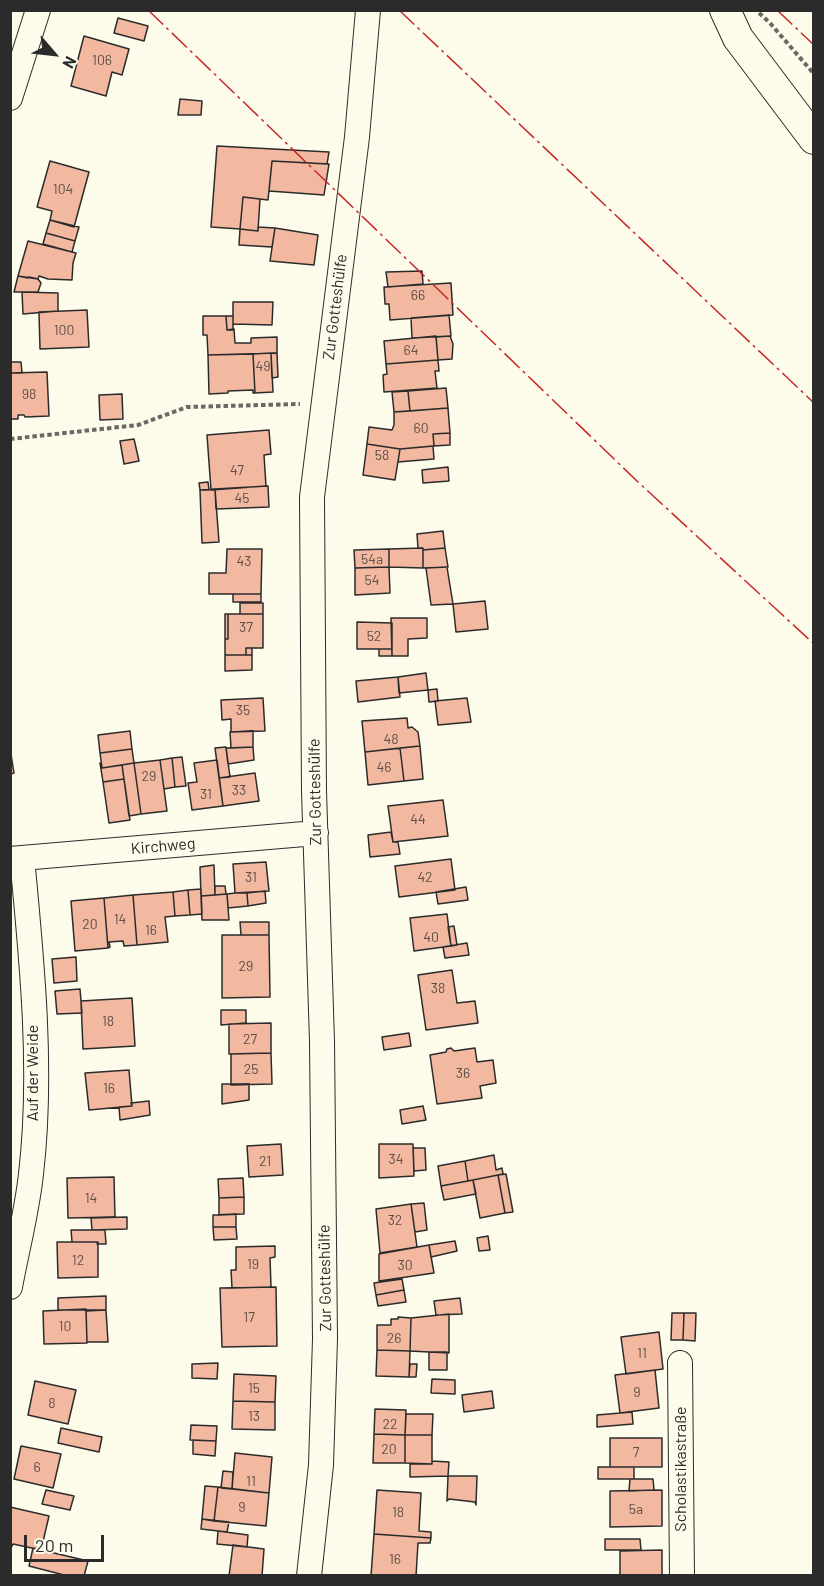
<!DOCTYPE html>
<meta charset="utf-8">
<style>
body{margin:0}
#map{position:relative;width:824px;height:1586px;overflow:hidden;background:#fdfbea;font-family:Barlow,sans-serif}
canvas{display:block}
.frame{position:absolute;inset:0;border:12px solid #2b2b2b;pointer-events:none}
.north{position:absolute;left:24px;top:24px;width:60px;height:60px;-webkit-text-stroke:4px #fdfbea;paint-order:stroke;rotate:118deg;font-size:16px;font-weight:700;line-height:24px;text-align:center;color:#2b2b2b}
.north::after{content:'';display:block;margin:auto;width:21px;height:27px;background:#2b2b2b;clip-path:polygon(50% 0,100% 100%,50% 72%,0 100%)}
.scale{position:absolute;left:24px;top:1535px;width:80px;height:27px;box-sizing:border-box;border:3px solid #2b2b2b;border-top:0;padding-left:8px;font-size:18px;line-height:21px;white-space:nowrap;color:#2b2b2b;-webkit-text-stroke:4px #fdfbea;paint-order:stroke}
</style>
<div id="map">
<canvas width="824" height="1586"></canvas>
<div class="frame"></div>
<div class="north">N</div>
<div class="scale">20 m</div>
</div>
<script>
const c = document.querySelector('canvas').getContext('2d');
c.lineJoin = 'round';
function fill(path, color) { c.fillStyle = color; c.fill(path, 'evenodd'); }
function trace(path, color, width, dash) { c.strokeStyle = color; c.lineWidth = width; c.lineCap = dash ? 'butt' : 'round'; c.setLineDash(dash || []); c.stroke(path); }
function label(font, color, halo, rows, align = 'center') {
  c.font = font + ' Barlow,sans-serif'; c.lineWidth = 4.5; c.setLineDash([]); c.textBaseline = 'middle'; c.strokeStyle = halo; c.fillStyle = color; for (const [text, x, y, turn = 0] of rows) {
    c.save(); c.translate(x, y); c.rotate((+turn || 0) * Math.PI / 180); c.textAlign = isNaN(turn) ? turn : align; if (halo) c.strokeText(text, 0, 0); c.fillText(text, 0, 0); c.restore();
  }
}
const building = new Path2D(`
 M 118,18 L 148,26 L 144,41 L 114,33 Z
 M 84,36 L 129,49 L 122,75 L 112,72 L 106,96 L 71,86 Z
 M 180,99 L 202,101 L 201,115 L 178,115 Z
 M 217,146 L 329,152 L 327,164 L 272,161 L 268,200 L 243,197 L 240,229 L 211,227 Z
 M 50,161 L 89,172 L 74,227 L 50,220 L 52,211 L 37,207 Z
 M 272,161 L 329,164 L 324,195 L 269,191 Z
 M 243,197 L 260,199 L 258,231 L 240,229 Z
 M 50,220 L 79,227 L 75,241 L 46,233 Z
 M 258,227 L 275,228 L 272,247 L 239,245 L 240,229 L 258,231 Z
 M 275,228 L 318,235 L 314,265 L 270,261 Z
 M 46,233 L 75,241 L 72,252 L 43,244 Z
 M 28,241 L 76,253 L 73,263 L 72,280 L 48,279 L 39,276 L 38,279 L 29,277 L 28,278 L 18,276 Z
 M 422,271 L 423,284 L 388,287 L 386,272 Z
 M 18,276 L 38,279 L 41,283 L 38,292 L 14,292 Z
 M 451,283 L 453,315 L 390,320 L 389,304 L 385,304 L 384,287 Z
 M 22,292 L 58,293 L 58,311 L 23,314 Z
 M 233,302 L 273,302 L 272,325 L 233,324 Z
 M 87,310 L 89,347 L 40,349 L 39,312 Z
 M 449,315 L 451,336 L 412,338 L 411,318 Z
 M 203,316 L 226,316 L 227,330 L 234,329 L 235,343 L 251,343 L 251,338 L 277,337 L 277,353 L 208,355 L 207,335 L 203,335 Z
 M 226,316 L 233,316 L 233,330 L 227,330 Z
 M 436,336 L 438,360 L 386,364 L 384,341 Z
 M 450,336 L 453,344 L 452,359 L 438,360 L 436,337 Z
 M 271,353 L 277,353 L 278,377 L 272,378 Z
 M 271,353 L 273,392 L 255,393 L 253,354 Z
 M 253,354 L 255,393 L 253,393 L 253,390 L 228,391 L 228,393 L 209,394 L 208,355 Z
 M 438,360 L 439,371 L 435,371 L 437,388 L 384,392 L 383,375 L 387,374 L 386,364 Z
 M 10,362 L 21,362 L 22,373 L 10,373 Z
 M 47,372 L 49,416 L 25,417 L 24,415 L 18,415 L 18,419 L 10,419 L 10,373 Z
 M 446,388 L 448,408 L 410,411 L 408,391 Z
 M 408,391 L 410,411 L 394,412 L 392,392 Z
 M 122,394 L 123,419 L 100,420 L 99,395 Z
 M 448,408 L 450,433 L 433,434 L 434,446 L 400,449 L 367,444 L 369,427 L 392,430 L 394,425 L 394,412 Z
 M 269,430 L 271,454 L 264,455 L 266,486 L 211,490 L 207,435 Z
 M 450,433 L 450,445 L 434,446 L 433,434 Z
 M 134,439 L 139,461 L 124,464 L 120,441 Z
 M 367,444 L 400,449 L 395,480 L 363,475 Z
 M 433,446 L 434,459 L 398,462 L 400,449 Z
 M 448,467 L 449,481 L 423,483 L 422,470 Z
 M 208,482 L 209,490 L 200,490 L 199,483 Z
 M 268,486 L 269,507 L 216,509 L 215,489 Z
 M 215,489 L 219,542 L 202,543 L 200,490 Z
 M 443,531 L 445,548 L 423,550 L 423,548 L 418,548 L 417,534 Z
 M 423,548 L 423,568 L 389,567 L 389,549 Z
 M 445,548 L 448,567 L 423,568 L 423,550 Z
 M 227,549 L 262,549 L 261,594 L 209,594 L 209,573 L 226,573 Z
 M 389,549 L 389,567 L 355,568 L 354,550 Z
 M 389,567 L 390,593 L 355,595 L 355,568 Z
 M 447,567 L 453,604 L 431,605 L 426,568 Z
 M 233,594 L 261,594 L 261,602 L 233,602 Z
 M 485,601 L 488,629 L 456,632 L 453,604 Z
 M 240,603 L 263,603 L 263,614 L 240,614 Z
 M 225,614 L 228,614 L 228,639 L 225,639 Z
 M 228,614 L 263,614 L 263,648 L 246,648 L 246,655 L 225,655 L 225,639 L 228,639 Z
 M 391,618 L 427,618 L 427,638 L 408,639 L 408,656 L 392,656 Z
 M 357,622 L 392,623 L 392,649 L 357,649 Z
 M 246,648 L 252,648 L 252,655 L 246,655 Z
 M 379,649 L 392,649 L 392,656 L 379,656 Z
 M 225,655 L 252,655 L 252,670 L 225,671 Z
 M 426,673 L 428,690 L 399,693 L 398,677 Z
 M 398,677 L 400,697 L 358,702 L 356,681 Z
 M 437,689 L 438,701 L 429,702 L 428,690 Z
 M 263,698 L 265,731 L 231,732 L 231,719 L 222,720 L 221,700 Z
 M 467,698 L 471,722 L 438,725 L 435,701 Z
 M 407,718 L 408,728 L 412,727 L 418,732 L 420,746 L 365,752 L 362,721 Z
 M 130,731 L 132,749 L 100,753 L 98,735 Z
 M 253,731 L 253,747 L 231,748 L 230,732 Z
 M 420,746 L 423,779 L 404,781 L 400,748 Z
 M 226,747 L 230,777 L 219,778 L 215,748 Z
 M 253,747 L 254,760 L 228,764 L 226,748 Z
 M 10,748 L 14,773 L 10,774 Z
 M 400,748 L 404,781 L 368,785 L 365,752 Z
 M 132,749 L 134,763 L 102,768 L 100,753 Z
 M 182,757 L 186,786 L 175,787 L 172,758 Z
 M 172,758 L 175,787 L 164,789 L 160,760 Z
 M 160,760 L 167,811 L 141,814 L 134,763 Z
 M 217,760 L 223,806 L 192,810 L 188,783 L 197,782 L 194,763 Z
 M 100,763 L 102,768 L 122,765 L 124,779 L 103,782 Z
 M 134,763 L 141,814 L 129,816 L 122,765 Z
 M 255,773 L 259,801 L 223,806 L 219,778 Z
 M 124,779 L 130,820 L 109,823 L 103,782 Z
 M 443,800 L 448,836 L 393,842 L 388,806 Z
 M 391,832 L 393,842 L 398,842 L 400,854 L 370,857 L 368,835 Z
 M 451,859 L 455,890 L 399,897 L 395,866 Z
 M 266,862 L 269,891 L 235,893 L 233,864 Z
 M 214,865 L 215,895 L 201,896 L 200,867 Z
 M 215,886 L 225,886 L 226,894 L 215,895 Z
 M 466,887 L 468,900 L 438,904 L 436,892 Z
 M 201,889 L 202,914 L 190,915 L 188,890 Z
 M 188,890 L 190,915 L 175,916 L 173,892 Z
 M 265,891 L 266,903 L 248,906 L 247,893 Z
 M 173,892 L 175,916 L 165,917 L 168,942 L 137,945 L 133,895 Z
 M 235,893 L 247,893 L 248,906 L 228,908 L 227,894 Z
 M 227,894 L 229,920 L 202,920 L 201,896 Z
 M 133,895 L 137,945 L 124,946 L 123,941 L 109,942 L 110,947 L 108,948 L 104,898 Z
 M 104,898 L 108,948 L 75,951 L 71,901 Z
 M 447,914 L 451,946 L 414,951 L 410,918 Z
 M 240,922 L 269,922 L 269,935 L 241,935 Z
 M 454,926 L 457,945 L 451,946 L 448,927 Z
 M 222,935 L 269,935 L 270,997 L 222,998 Z
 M 467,943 L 469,955 L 445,958 L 443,947 Z
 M 76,957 L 77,981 L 54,983 L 52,959 Z
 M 452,970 L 457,1003 L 475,1001 L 478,1023 L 426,1030 L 418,975 Z
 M 80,989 L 82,1013 L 57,1014 L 55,991 Z
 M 132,998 L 135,1046 L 83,1049 L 81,1001 Z
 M 221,1010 L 246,1010 L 246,1023 L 221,1025 Z
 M 271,1023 L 271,1053 L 229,1054 L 229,1024 Z
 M 409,1033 L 411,1046 L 384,1050 L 382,1037 Z
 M 451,1048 L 454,1051 L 475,1048 L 477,1062 L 493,1060 L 496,1083 L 480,1086 L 482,1098 L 437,1104 L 430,1055 L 446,1052 L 447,1049 Z
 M 271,1053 L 272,1084 L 231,1085 L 231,1054 Z
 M 129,1070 L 132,1106 L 89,1110 L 85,1073 Z
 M 222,1084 L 249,1084 L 249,1100 L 222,1104 Z
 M 149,1101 L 150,1115 L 120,1120 L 119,1107 L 132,1106 L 131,1103 Z
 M 423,1106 L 426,1120 L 402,1124 L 400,1110 Z
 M 281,1144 L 283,1175 L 249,1177 L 247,1146 Z
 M 379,1144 L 413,1144 L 414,1176 L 379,1178 Z
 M 413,1148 L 425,1148 L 426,1170 L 414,1171 Z
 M 494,1155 L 496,1170 L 502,1168 L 503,1174 L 468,1181 L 465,1161 Z
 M 465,1161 L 468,1181 L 441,1186 L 438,1166 Z
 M 506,1174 L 513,1212 L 505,1213 L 498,1175 Z
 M 498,1175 L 505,1213 L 480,1218 L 473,1180 Z
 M 114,1177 L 115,1217 L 68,1218 L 67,1178 Z
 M 243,1178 L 244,1197 L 219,1198 L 218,1179 Z
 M 473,1180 L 476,1194 L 444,1200 L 441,1186 Z
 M 244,1197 L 244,1214 L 219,1215 L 219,1198 Z
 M 424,1203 L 427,1230 L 415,1232 L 411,1204 Z
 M 411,1204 L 417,1247 L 380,1253 L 376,1209 Z
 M 236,1214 L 236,1227 L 213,1227 L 213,1215 Z
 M 127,1217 L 127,1229 L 92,1230 L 91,1218 Z
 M 213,1227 L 236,1227 L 237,1239 L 214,1240 Z
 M 71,1230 L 105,1230 L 106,1244 L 97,1244 L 98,1242 L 72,1242 Z
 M 488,1236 L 490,1250 L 479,1251 L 477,1238 Z
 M 455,1241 L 457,1251 L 431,1257 L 429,1245 Z
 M 57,1242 L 98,1242 L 98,1277 L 58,1278 Z
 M 429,1245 L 434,1273 L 379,1281 L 379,1254 Z
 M 275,1246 L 275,1257 L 270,1258 L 271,1287 L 232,1288 L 231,1270 L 236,1270 L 236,1247 Z
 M 402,1279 L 404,1290 L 376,1295 L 374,1283 Z
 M 276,1287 L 277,1346 L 222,1347 L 220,1288 Z
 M 404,1290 L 406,1302 L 378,1306 L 376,1295 Z
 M 106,1296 L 106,1310 L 58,1310 L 58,1298 Z
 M 460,1298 L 462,1314 L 436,1315 L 434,1301 Z
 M 86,1309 L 87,1343 L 44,1344 L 43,1311 Z
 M 106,1310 L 108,1342 L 87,1342 L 86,1311 Z
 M 672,1313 L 684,1313 L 683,1340 L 671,1340 Z
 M 684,1313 L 696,1313 L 695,1341 L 683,1340 Z
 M 449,1314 L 449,1353 L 410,1351 L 411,1318 Z
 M 398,1317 L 411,1318 L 410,1351 L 377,1350 L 377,1325 L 391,1325 L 391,1319 L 398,1319 Z
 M 659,1332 L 663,1369 L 626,1374 L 621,1337 Z
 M 377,1350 L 410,1351 L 409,1377 L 376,1376 Z
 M 429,1352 L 447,1352 L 447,1370 L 429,1370 Z
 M 218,1363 L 217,1379 L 192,1378 L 192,1364 Z
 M 410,1364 L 417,1364 L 416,1377 L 409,1377 Z
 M 655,1370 L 659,1408 L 620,1413 L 615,1375 Z
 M 234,1374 L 276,1376 L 275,1402 L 233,1401 Z
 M 432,1379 L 455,1380 L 455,1394 L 431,1393 Z
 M 35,1381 L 76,1390 L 68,1424 L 28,1415 Z
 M 492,1391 L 494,1408 L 464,1412 L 462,1395 Z
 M 233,1401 L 275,1402 L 275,1430 L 232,1429 Z
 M 375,1409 L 406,1410 L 405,1435 L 374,1434 Z
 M 632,1412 L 633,1424 L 597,1427 L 597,1415 Z
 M 406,1414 L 433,1414 L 432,1435 L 405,1435 Z
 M 191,1425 L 217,1426 L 216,1441 L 190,1440 Z
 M 61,1428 L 102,1437 L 99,1452 L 58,1443 Z
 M 374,1434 L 405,1435 L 405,1463 L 373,1463 Z
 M 405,1435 L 432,1435 L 432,1464 L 405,1463 Z
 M 610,1438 L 662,1438 L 662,1467 L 610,1467 Z
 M 193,1440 L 216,1441 L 215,1456 L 193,1454 Z
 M 21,1446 L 61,1454 L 53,1488 L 14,1479 Z
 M 235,1453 L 272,1457 L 269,1493 L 232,1489 Z
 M 432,1461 L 449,1462 L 448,1476 L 410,1477 L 410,1464 L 432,1464 Z
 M 598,1467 L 634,1467 L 634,1479 L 598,1479 Z
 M 223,1471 L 233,1472 L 232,1489 L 221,1488 Z
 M 448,1476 L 477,1476 L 476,1505 L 475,1502 L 449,1499 L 447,1501 Z
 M 630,1479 L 653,1479 L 654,1490 L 629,1491 Z
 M 205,1486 L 218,1487 L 214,1521 L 202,1519 Z
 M 218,1487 L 269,1493 L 266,1526 L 214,1521 Z
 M 46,1490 L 74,1496 L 70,1510 L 42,1504 Z
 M 377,1490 L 421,1493 L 419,1531 L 431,1532 L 431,1538 L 374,1534 Z
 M 662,1490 L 662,1526 L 610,1527 L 610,1491 Z
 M 10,1507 L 49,1516 L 41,1550 L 13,1544 L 10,1550 Z
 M 202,1519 L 229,1522 L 227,1532 L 201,1529 Z
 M 218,1531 L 248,1535 L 247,1547 L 217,1544 Z
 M 374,1534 L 431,1538 L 430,1543 L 418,1543 L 416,1576 L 371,1576 Z
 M 605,1539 L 640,1539 L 641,1550 L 605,1550 Z
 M 233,1545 L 264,1549 L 262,1576 L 229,1576 Z
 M 33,1548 L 88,1561 L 84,1576 L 68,1576 L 29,1566 Z
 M 662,1550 L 662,1576 L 620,1576 L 620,1551 Z`);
fill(building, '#f2b8a0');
trace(building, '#2b2b2b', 1.5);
const minor = new Path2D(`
 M 10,98 L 38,10
 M 10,859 L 316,833
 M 10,1287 C 17,1249 27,1212 31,1174 C 43,1072 32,961 22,858
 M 680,1363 L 682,1576
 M 309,1576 L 321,1465 L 325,1339 L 322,1041 L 314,791 L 312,497 L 357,137 L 368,10`);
const tertiary = new Path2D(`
 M 725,10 L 738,38 L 814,139`);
trace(minor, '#2b2b2b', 26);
trace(tertiary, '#2b2b2b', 32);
trace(new Path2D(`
 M 759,13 L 770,23 L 814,74
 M 10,439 L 138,425 L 187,407 L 300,404`), '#6a6964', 4, [4.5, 3]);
trace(minor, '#fdfbea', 24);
trace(tertiary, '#fdfbea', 30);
trace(new Path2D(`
 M 148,10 L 638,482 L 814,644
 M 399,10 L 814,403
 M 777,10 L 814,45`), '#c62828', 1.5, [21, 4.5, 3, 4.5]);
label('14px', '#5d4e48', null, [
 ["106",102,60],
 ["104",63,189],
 ["66",418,295],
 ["100",64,330],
 ["64",411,350],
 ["49",263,366],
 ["98",29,394],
 ["60",421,428],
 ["58",382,455],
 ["47",237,470],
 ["45",242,498],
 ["54a",372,559],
 ["43",244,561],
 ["54",372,580],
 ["37",246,627],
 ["52",374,636],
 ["35",243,710],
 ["48",391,739],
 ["46",384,767],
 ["29",149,776],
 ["33",239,790],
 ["31",206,794],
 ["44",418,819],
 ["31",251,877],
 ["42",425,877],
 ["14",120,919],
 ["20",90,924],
 ["16",151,930],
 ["40",431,937],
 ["29",246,966],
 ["38",438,988],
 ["18",108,1021],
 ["27",250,1039],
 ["25",251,1069],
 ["36",463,1073],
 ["16",109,1088],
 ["34",396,1159],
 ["21",265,1161],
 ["14",91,1198],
 ["32",395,1220],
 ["12",78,1260],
 ["19",253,1264],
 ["30",405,1265],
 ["17",249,1317],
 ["10",65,1326],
 ["26",394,1338],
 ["11",642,1353],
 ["15",254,1388],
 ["9",637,1392],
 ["8",52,1403],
 ["13",254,1416],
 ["22",390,1424],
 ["20",389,1449],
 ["7",636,1452],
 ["6",37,1467],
 ["11",251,1481],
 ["9",242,1507],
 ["5a",636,1509],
 ["18",398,1512],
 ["16",395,1559]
]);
label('16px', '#2b2b2b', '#fdfbea', [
 ["Zur Gotteshülfe",335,307,-83],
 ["Zur Gotteshülfe",315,792,-91],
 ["Kirchweg",163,846,-5],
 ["Auf der Weide",33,1073,-90],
 ["Zur Gotteshülfe",325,1278,-91],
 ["Scholastikastraße",681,1469,-90]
]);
</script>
